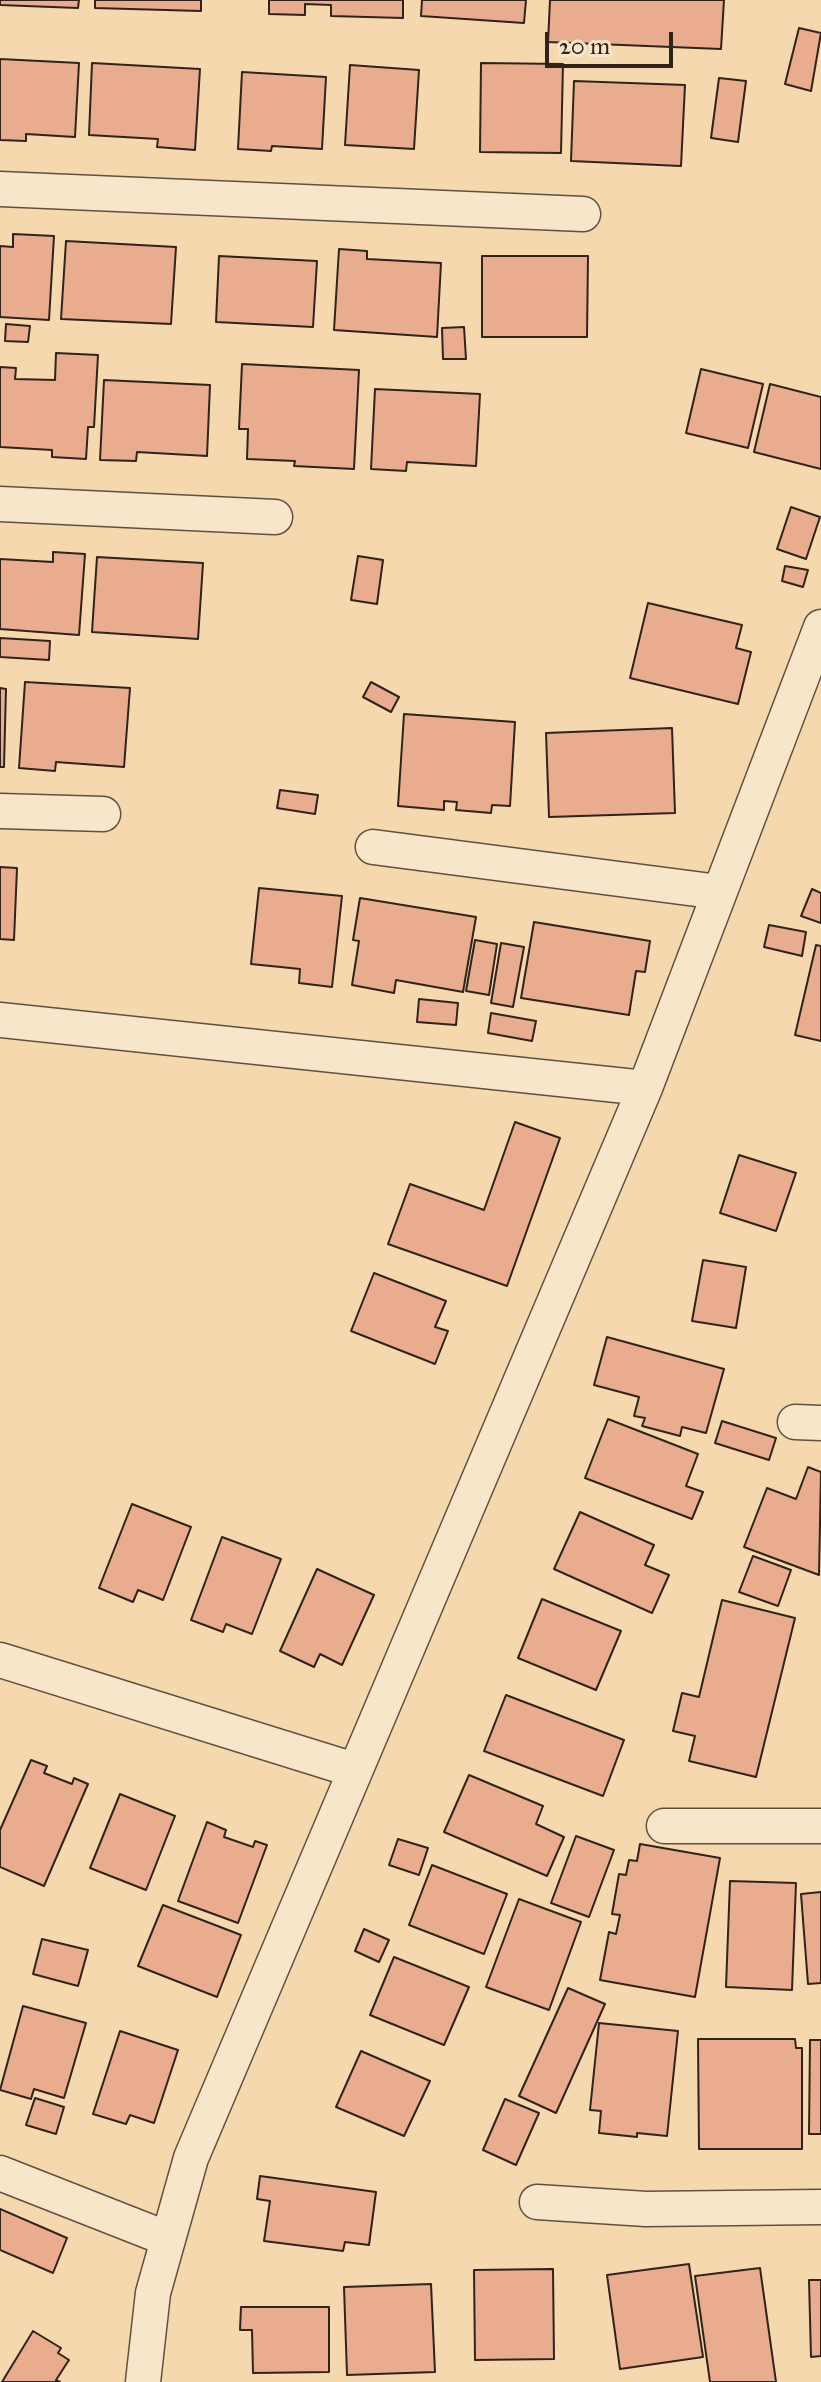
<!DOCTYPE html>
<style>
body{margin:0}
#map{position:relative;width:821px;height:2382px;overflow:hidden;background:#f5d8ae;font-family:"IM FELL Great Primer",serif}
canvas{display:block}
.scale{position:absolute;left:545px;top:32px;width:128px;height:36px;box-sizing:border-box;border:4px solid #2f231c;border-top:0;padding-left:10px;font-size:24px;line-height:28px;white-space:nowrap;color:#2f231c;-webkit-text-stroke:6px #f8e6ca;paint-order:stroke}
</style>
<div id="map">
<canvas width="821" height="2382"></canvas>
<div class="scale">20 m</div>
</div>
<script>
const c = document.querySelector('canvas').getContext('2d');
c.lineJoin = 'round';
function fill(path, color) { c.fillStyle = color; c.fill(path, 'evenodd'); }
function trace(path, color, width, dash) { c.strokeStyle = color; c.lineWidth = width; c.lineCap = dash ? 'butt' : 'round'; c.setLineDash(dash || []); c.stroke(path); }
const building = new Path2D(`
 M 0,0 L 79,0 L 78,8 L 0,5 Z
 M 95,0 L 201,0 L 201,11 L 95,8 Z
 M 269,0 L 403,0 L 403,18 L 331,16 L 331,5 L 305,4 L 305,15 L 269,14 Z
 M 422,0 L 526,0 L 524,23 L 421,16 Z
 M 550,0 L 724,0 L 721,49 L 548,42 Z
 M 799,28 L 821,33 L 811,91 L 785,84 Z
 M 0,59 L 79,63 L 75,137 L 26,134 L 26,141 L 0,140 Z
 M 92,63 L 200,69 L 195,150 L 157,147 L 158,139 L 89,135 Z
 M 481,63 L 563,64 L 561,153 L 480,152 Z
 M 350,65 L 419,70 L 414,149 L 345,145 Z
 M 242,72 L 326,77 L 322,149 L 272,146 L 271,151 L 238,149 Z
 M 719,78 L 746,81 L 738,142 L 711,138 Z
 M 574,81 L 685,85 L 681,166 L 571,161 Z
 M 13,234 L 54,236 L 49,320 L 0,317 L 0,246 L 13,247 Z
 M 66,241 L 176,247 L 171,324 L 61,319 Z
 M 339,249 L 367,251 L 367,259 L 441,263 L 437,337 L 334,330 Z
 M 219,256 L 317,261 L 313,327 L 216,322 Z
 M 482,256 L 588,256 L 587,337 L 482,337 Z
 M 6,324 L 30,326 L 28,342 L 5,341 Z
 M 464,327 L 466,359 L 443,359 L 442,328 Z
 M 56,353 L 98,355 L 94,427 L 88,427 L 86,459 L 52,457 L 52,450 L 0,447 L 0,367 L 16,368 L 15,379 L 55,380 Z
 M 242,364 L 359,370 L 354,469 L 294,466 L 295,461 L 247,459 L 248,429 L 239,429 Z
 M 701,369 L 763,384 L 748,448 L 686,433 Z
 M 104,380 L 210,385 L 207,456 L 137,452 L 136,461 L 100,460 Z
 M 770,384 L 821,397 L 821,469 L 754,452 Z
 M 375,389 L 480,394 L 476,466 L 407,462 L 406,471 L 371,469 Z
 M 791,507 L 820,517 L 806,559 L 777,549 Z
 M 53,552 L 85,554 L 79,635 L 0,629 L 0,559 L 53,562 Z
 M 358,556 L 383,560 L 377,604 L 351,600 Z
 M 97,557 L 203,563 L 198,639 L 92,632 Z
 M 785,566 L 808,570 L 803,587 L 782,581 Z
 M 648,603 L 742,625 L 736,648 L 751,652 L 738,704 L 630,678 Z
 M 0,638 L 50,641 L 49,660 L 0,657 Z
 M 25,682 L 130,688 L 124,767 L 56,762 L 55,771 L 19,768 Z
 M 371,682 L 399,697 L 391,712 L 363,697 Z
 M 0,688 L 6,689 L 4,767 L 0,767 Z
 M 404,714 L 515,722 L 510,806 L 492,805 L 491,813 L 456,810 L 457,802 L 444,801 L 444,810 L 398,806 Z
 M 672,728 L 675,813 L 549,817 L 546,733 Z
 M 280,790 L 318,795 L 315,814 L 277,808 Z
 M 0,867 L 17,868 L 14,940 L 0,939 Z
 M 259,888 L 342,896 L 332,987 L 299,983 L 300,969 L 251,964 Z
 M 812,889 L 821,893 L 821,923 L 801,916 Z
 M 360,898 L 476,917 L 463,992 L 396,980 L 394,993 L 352,985 L 359,941 L 353,940 Z
 M 534,922 L 650,941 L 645,972 L 636,971 L 629,1015 L 521,998 Z
 M 769,925 L 806,932 L 802,956 L 764,947 Z
 M 475,940 L 497,944 L 489,995 L 466,991 Z
 M 501,943 L 524,947 L 513,1007 L 491,1003 Z
 M 816,945 L 821,946 L 821,1041 L 795,1035 Z
 M 419,999 L 458,1003 L 456,1025 L 417,1022 Z
 M 491,1013 L 536,1021 L 532,1041 L 488,1033 Z
 M 515,1122 L 560,1138 L 507,1286 L 388,1244 L 410,1184 L 484,1210 Z
 M 739,1155 L 796,1173 L 776,1231 L 720,1213 Z
 M 703,1260 L 746,1267 L 736,1328 L 692,1321 Z
 M 374,1273 L 446,1301 L 435,1327 L 448,1331 L 435,1364 L 351,1331 Z
 M 607,1337 L 724,1369 L 706,1433 L 682,1427 L 680,1436 L 642,1426 L 645,1418 L 634,1416 L 639,1397 L 594,1385 Z
 M 608,1419 L 698,1454 L 686,1486 L 703,1492 L 692,1519 L 585,1478 Z
 M 722,1421 L 776,1438 L 769,1460 L 715,1443 Z
 M 808,1467 L 821,1472 L 819,1575 L 744,1547 L 767,1488 L 796,1499 Z
 M 132,1504 L 191,1527 L 163,1600 L 138,1590 L 133,1602 L 99,1588 Z
 M 580,1512 L 654,1545 L 645,1565 L 669,1575 L 652,1613 L 554,1569 Z
 M 222,1537 L 281,1559 L 252,1634 L 226,1624 L 223,1632 L 191,1620 Z
 M 753,1556 L 791,1570 L 778,1606 L 739,1592 Z
 M 317,1569 L 374,1595 L 342,1665 L 320,1654 L 314,1667 L 280,1651 Z
 M 542,1599 L 621,1631 L 596,1690 L 518,1658 Z
 M 722,1600 L 795,1618 L 756,1777 L 689,1761 L 695,1736 L 673,1731 L 682,1693 L 699,1697 Z
 M 506,1695 L 624,1740 L 603,1796 L 484,1751 Z
 M 31,1760 L 47,1766 L 44,1773 L 72,1784 L 74,1778 L 88,1784 L 44,1886 L 0,1867 L 0,1830 Z
 M 469,1775 L 543,1806 L 536,1824 L 564,1837 L 547,1876 L 444,1832 Z
 M 120,1794 L 175,1816 L 146,1890 L 90,1868 Z
 M 207,1822 L 226,1830 L 224,1837 L 253,1847 L 255,1841 L 267,1845 L 238,1923 L 178,1901 Z
 M 576,1836 L 614,1850 L 589,1917 L 551,1903 Z
 M 398,1839 L 428,1848 L 419,1875 L 389,1865 Z
 M 640,1844 L 720,1858 L 695,1997 L 600,1980 L 609,1932 L 616,1934 L 620,1915 L 612,1914 L 619,1874 L 626,1875 L 629,1860 L 637,1861 Z
 M 432,1865 L 507,1894 L 484,1954 L 409,1925 Z
 M 730,1881 L 796,1883 L 792,1990 L 726,1987 Z
 M 821,1892 L 821,1983 L 808,1984 L 801,1894 Z
 M 519,1899 L 581,1922 L 549,2010 L 486,1987 Z
 M 163,1905 L 241,1935 L 217,1997 L 138,1966 Z
 M 364,1929 L 389,1940 L 379,1962 L 355,1951 Z
 M 42,1939 L 88,1950 L 78,1986 L 33,1974 Z
 M 394,1957 L 469,1987 L 444,2045 L 370,2015 Z
 M 568,1988 L 605,2004 L 556,2113 L 519,2096 Z
 M 23,2006 L 86,2023 L 64,2098 L 34,2089 L 31,2099 L 0,2090 Z
 M 599,2023 L 678,2031 L 667,2136 L 637,2133 L 637,2137 L 599,2133 L 601,2111 L 590,2110 Z
 M 120,2031 L 178,2050 L 154,2123 L 130,2115 L 126,2124 L 93,2114 Z
 M 698,2039 L 795,2039 L 796,2048 L 802,2048 L 802,2149 L 699,2149 Z
 M 810,2040 L 821,2040 L 821,2134 L 809,2134 Z
 M 361,2051 L 430,2081 L 404,2136 L 336,2107 Z
 M 35,2098 L 64,2107 L 56,2134 L 26,2125 Z
 M 505,2099 L 539,2113 L 516,2165 L 483,2150 Z
 M 260,2176 L 376,2192 L 369,2245 L 345,2242 L 343,2251 L 264,2241 L 270,2201 L 257,2199 Z
 M 0,2209 L 67,2238 L 53,2273 L 0,2250 Z
 M 689,2264 L 703,2357 L 620,2369 L 607,2275 Z
 M 760,2268 L 776,2382 L 710,2382 L 695,2276 Z
 M 553,2269 L 554,2359 L 475,2360 L 474,2270 Z
 M 809,2280 L 821,2280 L 821,2356 L 811,2357 Z
 M 431,2284 L 435,2372 L 347,2375 L 344,2287 Z
 M 241,2307 L 329,2307 L 329,2372 L 253,2373 L 252,2330 L 240,2330 Z
 M 33,2331 L 61,2348 L 58,2353 L 69,2360 L 56,2380 L 60,2382 L 2,2382 Z`);
fill(building, '#eaac8f');
trace(building, '#2f231c', 2);
const street = new Path2D(`
 M 0,189 L 583,214
 M 0,504 L 275,517
 M 0,811 L 103,814
 M 373,847 L 719,892
 M 0,1020 L 645,1088
 M 795,1422 L 821,1423
 M 0,1660 L 354,1770
 M 664,1826 L 821,1826
 M 0,2173 L 168,2239
 M 537,2202 L 646,2209 L 821,2207
 M 143,2382 L 153,2293 L 191,2158 L 645,1088 L 821,627`);
trace(street, '#605040', 37);
trace(street, '#f8e6ca', 34);
</script>
